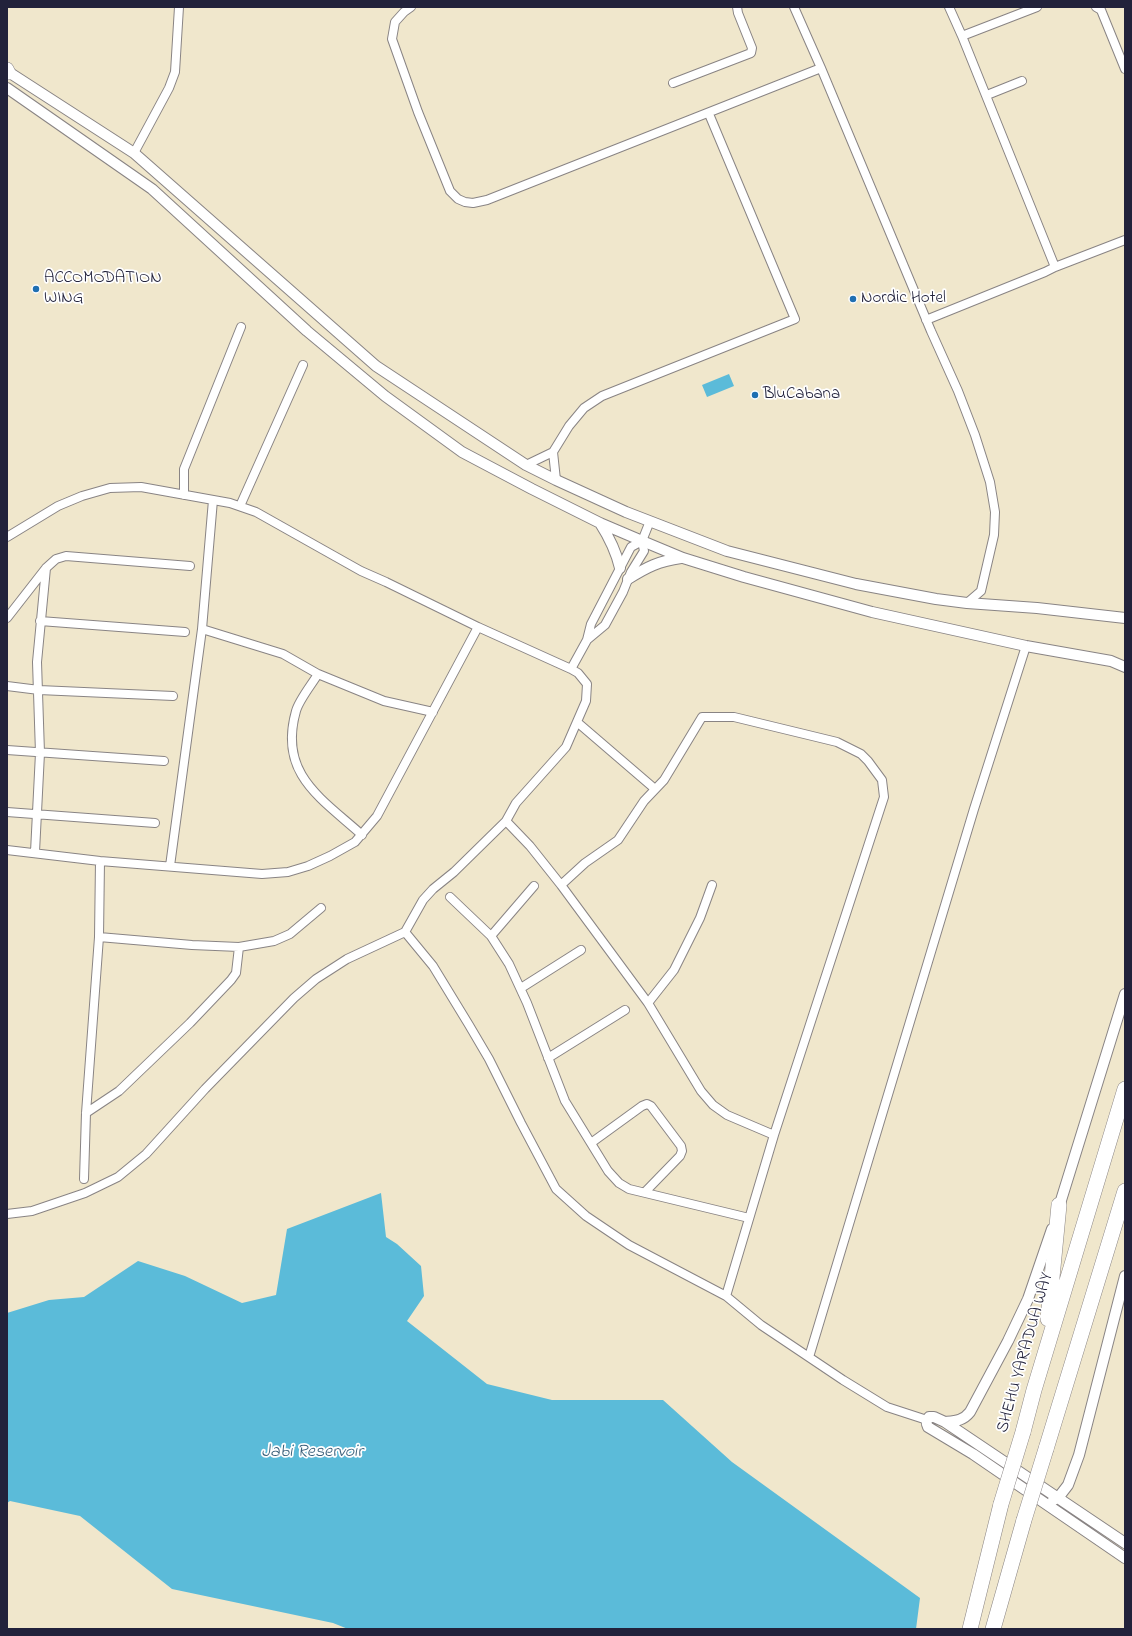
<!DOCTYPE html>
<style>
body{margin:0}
#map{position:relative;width:1132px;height:1636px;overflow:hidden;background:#f0e7cc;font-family:"Indie Flower",sans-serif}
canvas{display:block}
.frame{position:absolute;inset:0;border:8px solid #22223b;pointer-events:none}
</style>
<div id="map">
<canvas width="1132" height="1636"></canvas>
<div class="frame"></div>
</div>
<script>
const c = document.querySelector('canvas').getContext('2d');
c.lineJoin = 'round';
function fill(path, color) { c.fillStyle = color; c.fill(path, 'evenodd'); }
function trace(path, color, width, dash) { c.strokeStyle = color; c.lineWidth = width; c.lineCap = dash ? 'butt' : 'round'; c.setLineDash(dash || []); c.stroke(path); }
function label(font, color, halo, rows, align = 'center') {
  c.font = font + ' "Indie Flower",sans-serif'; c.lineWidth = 3.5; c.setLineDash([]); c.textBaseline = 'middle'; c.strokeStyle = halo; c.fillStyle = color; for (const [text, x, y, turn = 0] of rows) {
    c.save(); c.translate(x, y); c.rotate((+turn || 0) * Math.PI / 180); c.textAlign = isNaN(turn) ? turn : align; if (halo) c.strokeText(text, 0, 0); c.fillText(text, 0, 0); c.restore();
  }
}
fill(new Path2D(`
 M 729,374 L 734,386 L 707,397 L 702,385 Z
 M 381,1193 L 386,1237 L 397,1244 L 421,1266 L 424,1296 L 407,1321 L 487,1384 L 552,1400 L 663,1400 L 732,1462 L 920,1598 L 916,1629 L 348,1629 L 333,1623 L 172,1589 L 80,1516 L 10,1501 L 7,1503 L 7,1313 L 49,1300 L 84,1297 L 138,1261 L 185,1276 L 242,1303 L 276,1295 L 287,1229 Z`), '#5bbbd9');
const minor = new Path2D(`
 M 411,7 L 404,12 L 395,22 L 392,39 L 418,112 L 450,191 L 458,199 L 465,202 L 473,203 L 487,200 L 821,68
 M 794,7 L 821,68 L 931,331 L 958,391 L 975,435 L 990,482 L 995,512 L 994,535 L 981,591 L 967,603
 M 949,7 L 962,36 L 1055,267
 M 1096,7 L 1101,10 L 1125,69
 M 962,36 L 1037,7
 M 673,83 L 751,53 L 752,48 L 738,13 L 737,7
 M 987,95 L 1022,81
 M 134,153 L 169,88 L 175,72 L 179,7
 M 926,320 L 1045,272 L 1055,267 L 1125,240
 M 553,452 L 556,480
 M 526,465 L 553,452 L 569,426 L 584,408 L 602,396 L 795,319 L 709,114
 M 184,495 L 184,469 L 241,327
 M 240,506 L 303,365
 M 7,537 L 58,506 L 82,496 L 110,488 L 141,487 L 230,503 L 256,512 L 361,571 L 386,582 L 478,627 L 571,669 L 587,640 L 591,624 L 631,547 L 642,541
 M 7,618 L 46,568 L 56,559 L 66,556 L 190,566
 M 40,621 L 185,632
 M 202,629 L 283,654 L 318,674 L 384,701 L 433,712
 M 587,640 L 605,625 L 623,592 L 631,572 L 644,551 L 642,541 L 650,521
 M 318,674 C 312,684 299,700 296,711 C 278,774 321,798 362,835
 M 7,686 L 39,690 L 173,696
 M 577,722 L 655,789
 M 7,750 L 164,761
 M 7,812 L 155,823
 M 506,821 L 530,846 L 561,885 L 648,1003 L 701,1091 L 713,1105 L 727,1115 L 774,1135
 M 7,850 L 100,861 L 262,874 L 288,872 L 308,866 L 330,856 L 355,842 L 377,816 L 478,627
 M 35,852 L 40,753 L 37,662 L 46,568
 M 170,866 L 202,629 L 213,500
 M 561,885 L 585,863 L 618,840 L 644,801 L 664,780 L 702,717 L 734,717 L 837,742 L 861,754 L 868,761 L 882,780 L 884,797 L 774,1135 L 726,1296
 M 450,897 L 491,936 L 509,964 L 527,1003 L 565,1101 L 608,1171 L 619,1183 L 629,1189 L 749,1218
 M 405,932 L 433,966 L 469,1025 L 489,1059 L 521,1123 L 556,1189 L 586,1216 L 629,1245 L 726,1296 L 761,1325 L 843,1380 L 887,1407 L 927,1420
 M 491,936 L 534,886
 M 99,937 L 192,945 L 239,947 L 274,941 L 290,934 L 321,908
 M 521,988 L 581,950
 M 648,1003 L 674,970 L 700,918 L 712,885
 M 548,1058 L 625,1010
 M 86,1113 L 119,1091 L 190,1023 L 231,980 L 236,973 L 239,947
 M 591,1143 L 642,1106 L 647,1104 L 651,1106 L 681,1146 L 682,1151 L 680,1156 L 645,1192
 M 84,1179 L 86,1113 L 99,937 L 100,861
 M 7,1214 L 32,1211 L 85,1193 L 118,1177 L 146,1154 L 205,1089 L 294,998 L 316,979 L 347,959 L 405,932 L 423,900 L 433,889 L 454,872 L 506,821 L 516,803 L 566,747 L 586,701 L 587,684 L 578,673 L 571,669
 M 809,1357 L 974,809 L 1026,646`);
const tertiary = new Path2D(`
 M 7,71 L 134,153 L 376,366 L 526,465 L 556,480 L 626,512 L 727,551 L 856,584 L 936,599 L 967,603 L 1037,608 L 1125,618
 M 7,88 L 152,189 L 307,331 L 385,396 L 462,452 L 532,489 L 600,523 L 647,543 L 683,558 L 744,577 L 872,612 L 1026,646 L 1111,661 L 1125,667
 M 600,523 C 609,537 616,551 620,568
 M 628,579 C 647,567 659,561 681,558
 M 1058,1210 L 1125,994
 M 945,1422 C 955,1421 963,1421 970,1412 L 1008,1341 L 1028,1299 L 1052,1229
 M 1053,1500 L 1058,1498 L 1068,1485 L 1079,1455 L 1125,1276
 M 1125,1543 L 945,1422 L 934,1417 L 929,1417 C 926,1421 926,1423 928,1427 L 973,1454 L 1125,1558`);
const primary = new Path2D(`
 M 7,69 L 9,73`);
const motorway = new Path2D(`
 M 1048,1319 L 1059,1205
 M 1023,1432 L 1034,1390 L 1125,1089
 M 1046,1449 L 1125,1191
 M 970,1629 L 1001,1504
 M 993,1629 L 1024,1520`);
trace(minor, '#898484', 10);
trace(tertiary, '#898484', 12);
trace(primary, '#898484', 14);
trace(motorway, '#898484', 16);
trace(minor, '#fff', 8);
trace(tertiary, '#fff', 10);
trace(primary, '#fff', 13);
trace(motorway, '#fff', 15);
const motorwayBridge = new Path2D(`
 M 1001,1504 L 1023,1432
 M 1024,1520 L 1046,1449`);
trace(motorwayBridge, '#898484', 16, []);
trace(motorwayBridge, '#fff', 15);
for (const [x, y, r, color] of [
 [36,289,4,"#1f6fb2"],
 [853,299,4,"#1f6fb2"],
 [755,395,4,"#1f6fb2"]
]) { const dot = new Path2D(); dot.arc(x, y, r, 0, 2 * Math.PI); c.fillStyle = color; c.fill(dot); trace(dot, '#fff', 1.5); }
label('17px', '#22223b', '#fff', [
 ["ACCOMODATION",44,279],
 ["WING",44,299],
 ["Nordic Hotel",861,299],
 ["BluCabana",763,395]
], 'left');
label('17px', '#22223b', '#fff', [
 ["SHEHU YAR'ADUA WAY",1026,1353,-74]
]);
label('italic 18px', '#395f7a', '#fff', [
 ["Jabi Reservoir",312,1453]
]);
</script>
